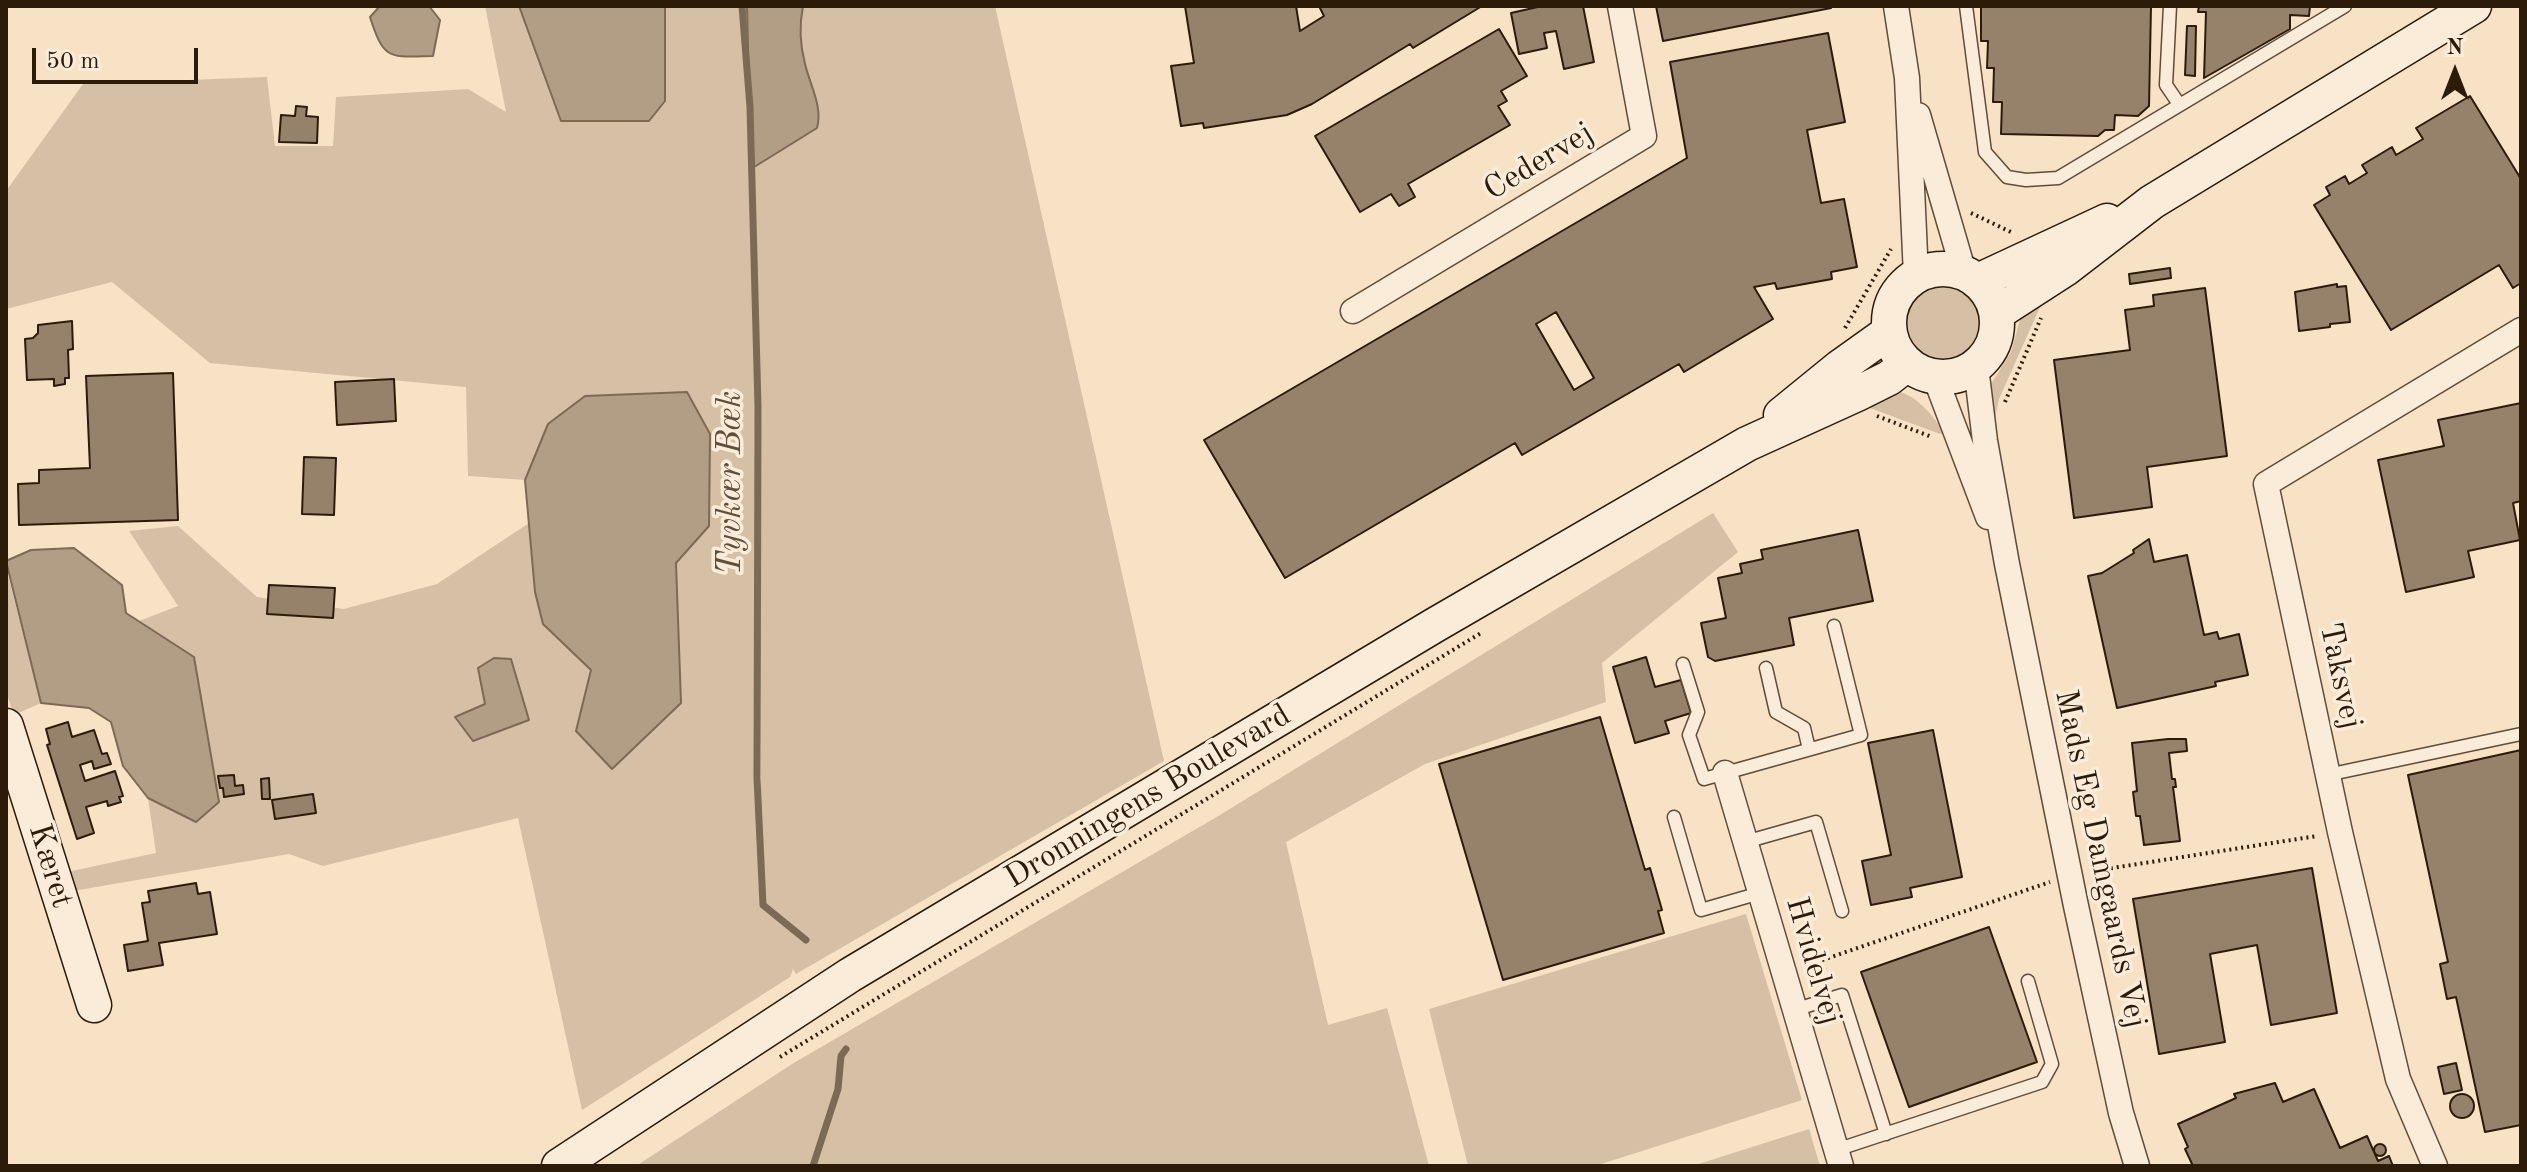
<!DOCTYPE html>
<meta charset="utf-8">
<style>
body{margin:0}
#map{position:relative;width:2527px;height:1172px;overflow:hidden;background:#f7e2c5;font-family:"Old Standard TT",serif}
canvas{display:block}
.frame{position:absolute;inset:0;border:8px solid #2d1b0a;pointer-events:none}
.north{position:absolute;left:2415px;top:32px;width:80px;height:80px;-webkit-text-stroke:6px #faecd9;paint-order:stroke;rotate:0deg;font-size:22px;font-weight:700;line-height:32px;text-align:center;color:#2d1b0a}
.north::after{content:'';display:block;margin:auto;width:28px;height:36px;background:#2d1b0a;clip-path:polygon(50% 0,100% 100%,50% 72%,0 100%)}
.scale{position:absolute;left:32px;top:48px;width:166px;height:36px;box-sizing:border-box;border:4px solid #2d1b0a;border-top:0;padding-left:10px;font-size:24px;line-height:28px;white-space:nowrap;color:#2d1b0a;-webkit-text-stroke:6px #faecd9;paint-order:stroke}
</style>
<div id="map">
<canvas width="2527" height="1172"></canvas>
<div class="frame"></div>
<div class="north">N</div>
<div class="scale">50 m</div>
</div>
<script>
const c = document.querySelector('canvas').getContext('2d');
c.lineJoin = 'round';
function fill(path, color) { c.fillStyle = color; c.fill(path, 'evenodd'); }
function trace(path, color, width, dash) { c.strokeStyle = color; c.lineWidth = width; c.lineCap = dash ? 'butt' : 'round'; c.setLineDash(dash || []); c.stroke(path); }
function label(font, color, halo, rows, align = 'center') {
  c.font = font + ' "Old Standard TT",serif'; c.lineWidth = 7; c.setLineDash([]); c.textBaseline = 'middle'; c.strokeStyle = halo; c.fillStyle = color; for (const [text, x, y, turn = 0] of rows) {
    c.save(); c.translate(x, y); c.rotate((+turn || 0) * Math.PI / 180); c.textAlign = isNaN(turn) ? turn : align; if (halo) c.strokeText(text, 0, 0); c.fillText(text, 0, 0); c.restore();
  }
}
fill(new Path2D(`
 M 485,6 L 519,6 L 561,121 L 665,101 L 665,6 L 995,6 L 1164,761 L 796,974 L 793,969 L 790,977 L 582,1110 L 518,818 L 323,866 L 289,854 L 73,891 L 67,872 L 156,853 L 148,798 L 196,822 L 194,657 L 139,621 L 178,606 L 129,531 L 178,526 L 257,597 L 344,609 L 437,584 L 529,523 L 535,592 L 543,624 L 591,670 L 576,731 L 681,703 L 676,563 L 709,526 L 710,435 L 548,424 L 525,480 L 468,476 L 466,387 L 210,363 L 112,282 L 6,309 L 6,191 L 83,84 L 267,77 L 275,146 L 333,146 L 336,97 L 468,89 L 506,112 ZM 757,500 L 759,500 L 761,790 L 757,778 Z
 M1905 324a37 37 0 1 1 74 0a37 37 0 1 1-74 0Z
 M 2048,297 L 2040,307 L 1999,399 L 1995,418 L 1989,421 L 1986,398 L 1991,384 L 2011,352 L 2020,320 L 2026,310 Z
 M 1893,390 C 1918,395 1931,414 1945,433 L 1940,434 L 1870,408 L 1865,397 Z
 M 1713,513 L 1738,552 L 1602,663 L 1606,702 L 1425,764 L 1286,842 L 1328,1025 L 1387,1008 L 1429,1166 L 636,1166 L 792,1064 L 1215,818 Z
 M 6,568 L 41,703 L 14,715 L 6,692 Z
 M 1746,914 L 1802,1100 L 1595,1166 L 1468,1166 L 1429,1009 Z
 M 1809,1129 L 1820,1166 L 1692,1166 Z`), '#d5c0a5');
const water = new Path2D(`
 M 380,6 L 429,6 L 440,20 L 433,56 C 389,57 384,61 370,17 Z
 M 519,6 L 665,6 L 665,101 L 649,121 L 561,121 Z
 M 747,6 L 803,6 C 799,26 800,45 805,64 C 810,85 823,107 817,128 L 751,169 Z
 M 687,392 L 710,434 L 709,526 L 676,563 L 681,703 L 612,769 L 576,731 L 591,670 L 543,624 L 535,592 L 525,480 L 548,424 L 585,396 Z
 M 74,548 L 122,585 L 126,613 L 194,657 L 219,802 L 196,822 L 148,798 L 123,766 L 111,722 L 89,708 L 41,703 L 6,561 L 31,550 Z
 M 494,658 L 511,659 L 529,720 L 473,741 L 455,717 L 485,704 L 478,668 Z`);
fill(water, '#b29e85');
trace(water, '#7d6a54', 2);
trace(new Path2D(`
 M 742,6 L 750,107 L 758,407 L 757,778 L 763,905 L 806,940
 M 813,1166 L 838,1089 L 841,1056 L 846,1049`), '#7d6a54', 7);
const building = new Path2D(`
 M 1185,6 L 1296,6 L 1300,31 L 1324,16 L 1319,6 L 1482,6 L 1413,48 L 1410,44 L 1312,104 L 1287,115 L 1204,128 L 1203,123 L 1181,126 L 1171,66 L 1194,63 Z
 M 1542,6 L 1583,6 L 1594,62 L 1564,69 L 1556,31 L 1544,33 L 1547,48 L 1519,54 L 1511,13 Z
 M 1656,6 L 1831,6 L 1831,8 L 1663,41 Z
 M 1981,6 L 2151,6 L 2149,106 L 2138,116 L 2115,115 L 2114,130 L 2105,130 L 2098,136 L 2001,134 L 2002,102 L 1993,102 L 1994,68 L 1987,68 L 1988,41 L 1981,41 Z
 M 2199,6 L 2310,6 L 2309,16 L 2290,15 L 2290,29 L 2204,78 L 2206,12 L 2198,12 Z
 M 2187,26 L 2196,26 L 2195,76 L 2185,75 Z
 M 1499,29 L 1527,76 L 1501,91 L 1507,101 L 1498,106 L 1510,125 L 1408,184 L 1415,197 L 1399,206 L 1391,194 L 1360,212 L 1315,136 Z
 M 1828,33 L 1845,122 L 1807,130 L 1821,203 L 1844,199 L 1857,267 L 1831,272 L 1832,279 L 1777,289 L 1775,283 L 1754,287 L 1773,319 L 1684,372 L 1679,364 L 1522,455 L 1515,443 L 1285,578 L 1204,440 L 1687,158 L 1670,62 ZM 1556,312 L 1594,378 L 1574,390 L 1536,324 Z
 M 2470,96 L 2521,179 L 2521,283 L 2513,288 L 2499,265 L 2391,330 L 2314,205 L 2330,195 L 2326,187 L 2345,176 L 2349,184 L 2367,173 L 2362,165 L 2392,147 L 2396,155 L 2423,139 L 2416,128 Z
 M 296,106 L 307,107 L 306,116 L 318,117 L 317,143 L 279,142 L 281,115 L 295,116 Z
 M 2170,268 L 2171,278 L 2130,284 L 2129,274 Z
 M 2337,284 L 2337,287 L 2346,286 L 2350,322 L 2330,324 L 2330,327 L 2299,331 L 2295,292 Z
 M 2205,288 L 2227,456 L 2147,467 L 2152,507 L 2074,518 L 2054,360 L 2130,350 L 2125,310 L 2154,306 L 2153,295 Z
 M 72,321 L 73,349 L 68,350 L 69,378 L 65,378 L 65,384 L 54,386 L 54,379 L 27,380 L 25,339 L 33,338 L 38,333 L 38,325 Z
 M 173,373 L 178,520 L 19,525 L 18,484 L 39,483 L 39,470 L 90,468 L 86,376 Z
 M 394,379 L 396,421 L 337,425 L 335,382 Z
 M 2521,403 L 2521,501 L 2513,503 L 2520,540 L 2468,551 L 2474,577 L 2406,592 L 2378,460 L 2444,446 L 2438,420 Z
 M 304,457 L 336,458 L 334,515 L 302,514 Z
 M 1858,530 L 1873,601 L 1789,618 L 1794,645 L 1715,661 L 1708,657 L 1701,623 L 1726,618 L 1718,578 L 1742,573 L 1740,564 L 1763,559 L 1761,550 Z
 M 2149,539 L 2154,562 L 2187,555 L 2204,635 L 2217,632 L 2219,639 L 2239,634 L 2248,675 L 2215,682 L 2216,686 L 2117,708 L 2088,576 L 2102,573 L 2134,553 L 2133,550 Z
 M 269,585 L 335,588 L 333,618 L 267,614 Z
 M 1646,657 L 1655,687 L 1681,680 L 1691,713 L 1665,721 L 1669,733 L 1635,743 L 1613,667 Z
 M 1600,717 L 1645,870 L 1650,868 L 1662,910 L 1658,911 L 1664,933 L 1503,980 L 1439,764 Z
 M 68,722 L 72,737 L 94,730 L 102,754 L 107,753 L 111,764 L 94,769 L 92,761 L 80,765 L 85,781 L 115,771 L 123,796 L 119,797 L 121,802 L 108,806 L 107,801 L 86,807 L 94,833 L 77,839 L 47,745 L 50,744 L 46,729 Z
 M 1933,730 L 1962,877 L 1910,888 L 1912,897 L 1871,905 L 1862,861 L 1891,855 L 1868,743 Z
 M 2168,739 L 2186,739 L 2187,751 L 2169,753 L 2172,779 L 2175,779 L 2176,787 L 2173,787 L 2180,841 L 2144,845 L 2140,816 L 2136,816 L 2133,792 L 2137,791 L 2132,743 Z
 M 2521,750 L 2521,1125 L 2485,1132 L 2456,997 L 2447,999 L 2440,964 L 2448,962 L 2408,775 Z
 M 234,775 L 235,786 L 243,785 L 244,794 L 224,797 L 223,788 L 220,788 L 218,776 Z
 M 269,778 L 270,799 L 262,799 L 261,779 Z
 M 313,794 L 316,813 L 275,819 L 272,800 Z
 M 2312,868 L 2337,1013 L 2271,1025 L 2257,945 L 2210,954 L 2225,1042 L 2159,1054 L 2133,899 Z
 M 196,883 L 198,894 L 210,892 L 217,934 L 159,943 L 163,965 L 128,971 L 124,945 L 148,941 L 142,903 L 150,902 L 148,891 Z
 M 1989,927 L 2037,1062 L 1909,1107 L 1861,972 Z
 M 2456,1063 L 2462,1090 L 2444,1094 L 2438,1067 Z
 M 2275,1083 L 2283,1102 L 2314,1089 L 2340,1148 L 2367,1136 L 2378,1161 L 2389,1156 L 2393,1166 L 2193,1166 L 2185,1149 L 2188,1147 L 2178,1124 L 2236,1098 L 2234,1094 Z
 M2450 1106a12 12 0 1 1 24 0a12 12 0 1 1-24 0Z
 M2374 1150a6 6 0 1 1 12 0a6 6 0 1 1-12 0Z`);
fill(building, '#96826b');
trace(building, '#2d1b0a', 2);
const lane = new Path2D(`
 M 1966,6 L 1985,152 L 2007,177 L 2026,180 L 2058,178 L 2345,6
 M 2170,6 L 2166,85 L 2179,104
 M 1683,664 L 1698,712 L 1689,735 L 1704,779 L 1861,735 L 1834,626
 M 1766,668 L 1776,712 L 1804,728 L 1809,749
 M 2327,775 L 2521,734
 M 1674,817 L 1701,910 L 1760,893
 M 1745,842 L 1816,822 L 1842,911
 M 1794,1010 L 1842,995 L 1886,1134
 M 1836,1150 L 2042,1082 L 2052,1064 L 2028,981`);
const street = new Path2D(`
 M 1896,6 L 1907,78 L 1916,276
 M 1918,115 L 1964,273
 M 1353,311 L 1644,136 L 1620,6
 M 1976,367 L 1985,441 L 2007,564 L 2076,906 L 2121,1113 L 2137,1166
 M 1935,377 L 1988,517
 M 1725,773 L 1841,1166
 M 2435,1166 L 2398,1079 L 2340,832 L 2266,484 L 2521,330`);
const secondary = new Path2D(`
 M1889 323a54 54 0 1 1 108 0a54 54 0 1 1-108 0Z
 M 1978,281 L 2107,221
 M 1997,313 L 2065,269 L 2152,202 L 2474,6
 M 1781,415 L 1840,367 L 1889,332
 M 6,726 L 94,1005
 M 559,1166 L 850,975 L 1435,625 L 1747,444 L 1857,394 L 1889,378 L 1907,364`);
trace(lane, '#604d39', 15);
trace(street, '#604d39', 27);
trace(secondary, '#2d1b0a', 37);
trace(new Path2D(`
 M 1971,213 L 2013,233
 M 1845,328 L 1891,249
 M 2005,402 L 2041,318
 M 1877,416 L 1932,437
 M 2093,871 L 2317,836
 M 1805,966 L 2050,882
 M 780,1057 L 1481,633`), '#2d1b0a', 4, [2, 4]);
trace(lane, '#faecd9', 12);
trace(street, '#faecd9', 24);
trace(secondary, '#faecd9', 34);
label('32px', '#2d1b0a', '#faecd9', [
 ["Cedervej",1539,162,-31],
 ["Taksvej",2340,676,78],
 ["Dronningens Boulevard",1148,797,-31],
 ["Mads Eg Damgaards Vej",2100,859,78],
 ["Kæret",50,866,73],
 ["Hvidelvej",1813,961,74]
]);
label('italic 34px', '#624f3b', '#faecd9', [
 ["Tyvkær Bæk",731,483,-90]
]);
</script>
